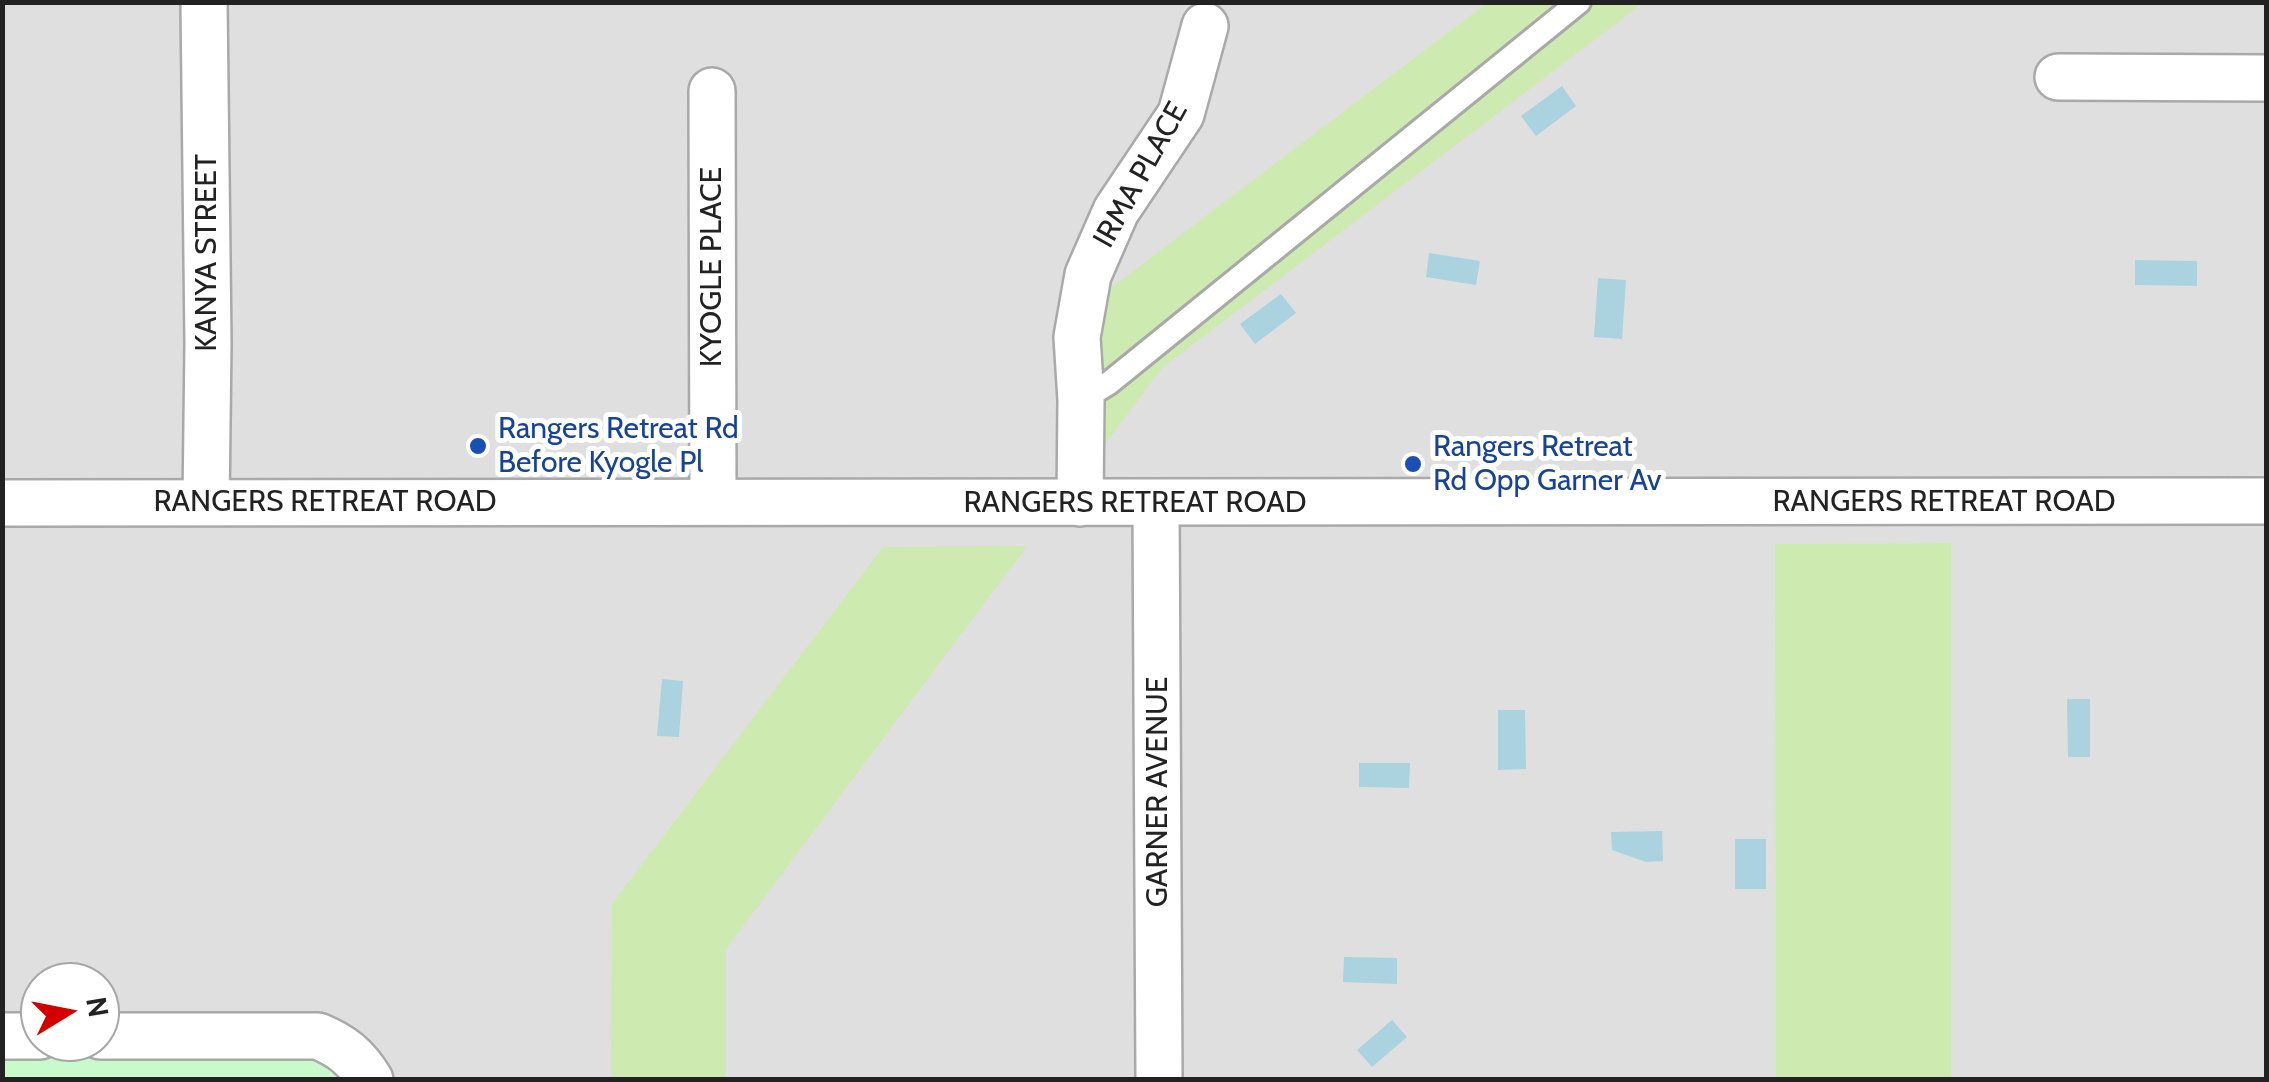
<!DOCTYPE html>
<style>
body{margin:0}
#map{position:relative;width:2269px;height:1082px;overflow:hidden;background:#f2efe9;font-family:Cabin,sans-serif}
canvas{display:block}
.frame{position:absolute;inset:0;border:5px solid #222;pointer-events:none}
.north{position:absolute;left:20px;top:962px;width:100px;height:100px;box-sizing:border-box;background:#fff;border:2px solid #a7a7a7;border-radius:50%;rotate:80deg;font-size:28px;font-weight:700;line-height:40px;text-align:center;color:#222}
.north::after{content:'';display:block;margin:auto;width:35px;height:45px;background:#d40000;clip-path:polygon(50% 0,100% 100%,50% 72%,0 100%)}
</style>
<div id="map">
<canvas width="2269" height="1082"></canvas>
<div class="frame"></div>
<div class="north">N</div>
</div>
<script>
const c = document.querySelector('canvas').getContext('2d');
c.lineJoin = 'round';
function fill(path, color) { c.fillStyle = color; c.fill(path, 'evenodd'); }
function trace(path, color, width, dash) { c.strokeStyle = color; c.lineWidth = width; c.lineCap = dash ? 'butt' : 'round'; c.setLineDash(dash || []); c.stroke(path); }
function label(font, color, halo, rows, align = 'center') {
  c.font = font + ' Cabin,sans-serif'; c.lineWidth = 10; c.setLineDash([]); c.textBaseline = 'middle'; c.strokeStyle = halo; c.fillStyle = color; for (const [text, x, y, turn = 0] of rows) {
    c.save(); c.translate(x, y); c.rotate((+turn || 0) * Math.PI / 180); c.textAlign = isNaN(turn) ? turn : align; if (halo) c.strokeText(text, 0, 0); c.fillText(text, 0, 0); c.restore();
  }
}
fill(new Path2D(`
 M 2,3 L 2266,3 L 2266,1079 L 3,1079 ZM 40,982 L 100,982 L 100,1042 L 40,1042 Z`), '#e0dfdf');
fill(new Path2D(`
 M 1487,3 L 1643,3 L 1162,368 L 1085,471 L 1099,297 Z
 M 1951,543 L 1951,1079 L 1776,1079 L 1775,544 Z
 M 1027,546 L 726,949 L 726,1079 L 611,1079 L 612,904 L 883,547 Z`), '#cdebb0');
fill(new Path2D(`
 M 292,1047 L 332,1058 L 350,1079 L 3,1079 L 2,1048 Z`), '#c8facc');
fill(new Path2D(`
 M 1562,86 L 1576,106 L 1536,136 L 1521,116 Z
 M 1429,253 L 1480,261 L 1476,285 L 1426,277 Z
 M 2135,260 L 2197,261 L 2197,286 L 2135,285 Z
 M 1598,278 L 1626,280 L 1622,339 L 1594,337 Z
 M 1281,294 L 1296,313 L 1255,344 L 1240,324 Z
 M 662,679 L 683,681 L 679,737 L 657,736 Z
 M 2067,699 L 2090,699 L 2090,757 L 2068,757 Z
 M 1498,710 L 1525,710 L 1526,769 L 1498,770 Z
 M 1359,763 L 1410,763 L 1409,788 L 1359,787 Z
 M 1662,831 L 1663,861 L 1646,862 L 1612,850 L 1611,832 Z
 M 1735,839 L 1766,839 L 1766,889 L 1735,889 Z
 M 1344,957 L 1397,958 L 1397,984 L 1343,982 Z
 M 1392,1020 L 1407,1037 L 1372,1067 L 1357,1050 Z`), '#aad3df');
const lane = new Path2D(`
 M 1081,400 L 1109,383 L 1579,2`);
const street = new Path2D(`
 M 204,2 L 208,343 L 206,503
 M 2058,77 L 2266,78
 M 712,91 L 713,502
 M 2,503 L 2266,501
 M 1080,503 L 1081,400 L 1077,337 L 1088,275 L 1116,211 L 1181,114 L 1205,26
 M 1156,504 L 1159,1080
 M 2,1036 L 40,1036
 M 100,1036 L 318,1036 C 342,1046 356,1057 370,1080`);
trace(lane, '#a9a9a9', 28);
trace(street, '#a9a9a9', 50);
trace(lane, '#fff', 22);
trace(street, '#fff', 45);
for (const [x, y, r, color] of [
 [478,446,10,"#1a4fb4"],
 [1413,464,10,"#1a4fb4"]
]) { const dot = new Path2D(); dot.arc(x, y, r, 0, 2 * Math.PI); c.fillStyle = color; c.fill(dot); trace(dot, '#fff', 4); }
label('30px', '#222', '#fff', [
 ["IRMA PLACE",1141,175,-61],
 ["KANYA STREET",207,253,-90],
 ["KYOGLE PLACE",712,267,-90],
 ["RANGERS RETREAT ROAD",325,502],
 ["RANGERS RETREAT ROAD",1944,502],
 ["RANGERS RETREAT ROAD",1135,503],
 ["GARNER AVENUE",1158,792,-90]
]);
label('30px', '#164399', '#fff', [
 ["Rangers Retreat Rd",498,429],
 ["Before Kyogle Pl",498,463],
 ["Rangers Retreat",1433,447],
 ["Rd Opp Garner Av",1433,481]
], 'left');
</script>
